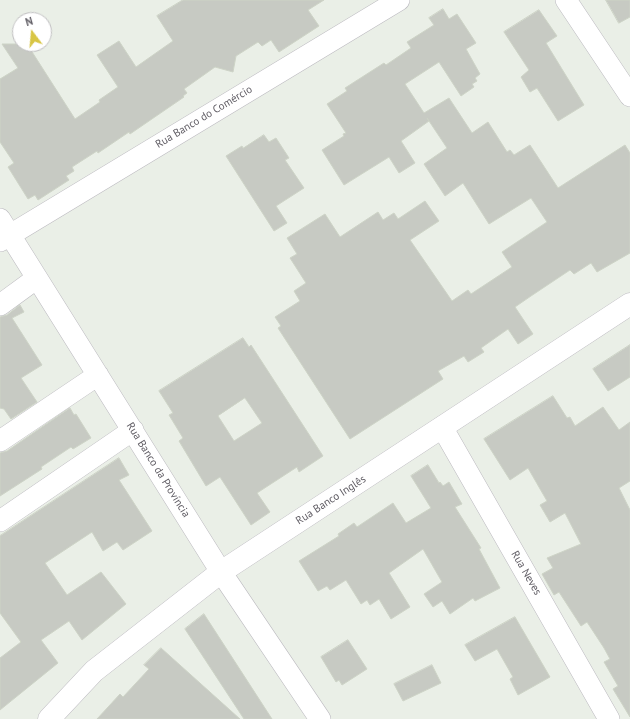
<!DOCTYPE html>
<meta charset="utf-8">
<style>
body{margin:0}
#map{position:relative;width:630px;height:719px;overflow:hidden;background:#eaefe7;font-family:"PT Sans",sans-serif}
canvas{display:block}
.north{position:absolute;left:12px;top:12px;width:40px;height:40px;box-sizing:border-box;background:#fff;border:1px solid #c0bfc1;border-radius:50%;rotate:344deg;font-size:11px;font-weight:700;line-height:16px;text-align:center;color:#615e65}
.north::after{content:'';display:block;margin:auto;width:14px;height:18px;background:#d8c544;clip-path:polygon(50% 0,100% 100%,50% 72%,0 100%)}
</style>
<div id="map">
<canvas width="630" height="719"></canvas>
<div class="north">N</div>
</div>
<script>
const c = document.querySelector('canvas').getContext('2d');
c.lineJoin = 'round';
function fill(path, color) { c.fillStyle = color; c.fill(path, 'evenodd'); }
function trace(path, color, width, dash) { c.strokeStyle = color; c.lineWidth = width; c.lineCap = dash ? 'butt' : 'round'; c.setLineDash(dash || []); c.stroke(path); }
function label(font, color, halo, rows, align = 'center') {
  c.font = font + ' "PT Sans",sans-serif'; c.lineWidth = 3; c.setLineDash([]); c.textBaseline = 'middle'; c.strokeStyle = halo; c.fillStyle = color; for (const [text, x, y, turn = 0] of rows) {
    c.save(); c.translate(x, y); c.rotate((+turn || 0) * Math.PI / 180); c.textAlign = isNaN(turn) ? turn : align; if (halo) c.strokeText(text, 0, 0); c.fillText(text, 0, 0); c.restore();
  }
}
const building = new Path2D(`
 M 183,0 L 324,0 L 308,10 L 319,26 L 279,52 L 271,40 L 262,46 L 258,42 L 236,56 L 233,72 L 215,67 L 184,89 L 187,93 L 183,96 L 184,97 L 130,134 L 129,132 L 98,153 L 97,151 L 72,167 L 74,171 L 66,176 L 69,180 L 38,200 L 35,195 L 28,199 L 8,167 L 14,163 L 0,142 L 0,79 L 18,68 L 2,44 L 27,44 L 75,119 L 100,102 L 99,100 L 118,87 L 97,55 L 119,41 L 136,67 L 173,41 L 157,16 Z
 M 606,0 L 630,0 L 630,17 L 619,23 Z
 M 443,9 L 449,19 L 457,14 L 476,43 L 466,49 L 480,74 L 475,78 L 477,81 L 472,84 L 474,87 L 461,96 L 439,62 L 405,84 L 424,113 L 449,98 L 472,133 L 488,122 L 507,152 L 510,150 L 514,155 L 530,145 L 558,188 L 625,145 L 630,153 L 630,253 L 597,272 L 591,263 L 574,274 L 570,270 L 531,296 L 515,307 L 533,334 L 518,344 L 508,329 L 481,348 L 484,352 L 468,362 L 464,356 L 438,371 L 443,379 L 350,439 L 278,328 L 281,326 L 275,317 L 300,301 L 294,291 L 306,283 L 290,258 L 297,254 L 287,238 L 325,214 L 340,237 L 378,212 L 383,220 L 394,213 L 398,219 L 425,201 L 439,221 L 410,240 L 452,301 L 468,290 L 471,294 L 512,267 L 502,252 L 547,222 L 531,198 L 489,224 L 463,183 L 445,196 L 424,164 L 447,148 L 427,118 L 429,121 L 401,141 L 415,163 L 399,173 L 389,157 L 344,185 L 322,150 L 344,136 L 343,134 L 346,133 L 327,104 L 347,91 L 345,88 L 384,63 L 386,65 L 411,48 L 407,42 L 434,25 L 429,18 Z
 M 539,10 L 557,36 L 546,43 L 584,105 L 558,121 L 537,88 L 530,92 L 521,77 L 529,70 L 504,32 Z
 M 264,135 L 269,142 L 276,138 L 289,158 L 285,160 L 304,188 L 276,206 L 287,223 L 274,231 L 226,156 L 242,146 L 243,148 Z
 M 20,305 L 24,312 L 12,318 L 42,365 L 21,378 L 37,402 L 11,419 L 4,409 L 0,408 L 0,317 L 7,315 Z
 M 243,338 L 249,347 L 251,345 L 323,456 L 299,472 L 297,467 L 257,493 L 270,512 L 251,525 L 220,477 L 206,486 L 179,441 L 183,438 L 169,415 L 173,413 L 159,391 ZM 245,398 L 262,423 L 234,441 L 218,416 Z
 M 630,345 L 630,377 L 608,391 L 593,369 Z
 M 553,396 L 567,418 L 570,417 L 575,426 L 603,407 L 619,430 L 630,422 L 630,481 L 619,488 L 630,510 L 630,717 L 613,689 L 618,686 L 604,662 L 610,659 L 604,648 L 587,622 L 581,626 L 559,592 L 554,595 L 542,574 L 553,568 L 547,558 L 581,544 L 565,513 L 550,522 L 540,505 L 547,501 L 528,468 L 510,480 L 484,439 Z
 M 70,408 L 74,415 L 76,414 L 91,438 L 73,449 L 71,447 L 41,467 L 42,469 L 0,496 L 0,453 L 7,451 Z
 M 119,458 L 129,475 L 119,480 L 152,531 L 123,550 L 117,542 L 103,551 L 92,532 L 45,563 L 67,595 L 101,572 L 126,604 L 82,640 L 69,621 L 41,640 L 58,663 L 0,710 L 0,658 L 21,642 L 0,613 L 0,536 Z
 M 428,465 L 439,483 L 440,482 L 443,486 L 449,482 L 462,504 L 455,507 L 481,548 L 479,549 L 500,588 L 475,601 L 473,598 L 450,614 L 442,601 L 433,607 L 424,594 L 442,582 L 423,549 L 389,573 L 410,607 L 391,619 L 379,599 L 370,605 L 367,600 L 361,604 L 346,580 L 330,590 L 327,586 L 318,591 L 299,561 L 339,536 L 338,534 L 354,523 L 357,527 L 393,503 L 406,523 L 431,508 L 411,476 Z
 M 204,614 L 272,719 L 244,719 L 185,629 Z
 M 515,617 L 550,677 L 518,695 L 510,679 L 513,677 L 497,649 L 475,661 L 465,645 Z
 M 348,640 L 367,669 L 342,685 L 339,680 L 336,682 L 321,657 Z
 M 161,648 L 240,719 L 97,719 L 120,694 L 123,697 L 149,669 L 144,665 Z
 M 432,665 L 441,683 L 403,701 L 394,684 Z`);
fill(building, '#c7cac3');
trace(building, '#cdd3c6', 1);
const street = new Path2D(`
 M 566,0 L 630,96
 M 0,219 L 221,572 L 320,719
 M 0,241 L 399,0
 M 0,305 L 37,278
 M 442,427 L 609,719
 M 0,441 L 98,375
 M 0,521 L 133,430`);
const secondary = new Path2D(`
 M 49,719 L 94,671 L 221,572 L 630,304`);
trace(street, '#bbb9bf', 22);
trace(secondary, '#bbb8bf', 23);
trace(street, '#fff', 21);
trace(secondary, '#fff', 22);
label('11px', '#615e65', '#fff', [
 ["Rua Banco do Comércio",204,117,-31],
 ["Rua Banco da Província",158,470,58],
 ["Rua Banco Inglês",331,500,-33],
 ["Rua Neves",526,573,60]
]);
</script>
